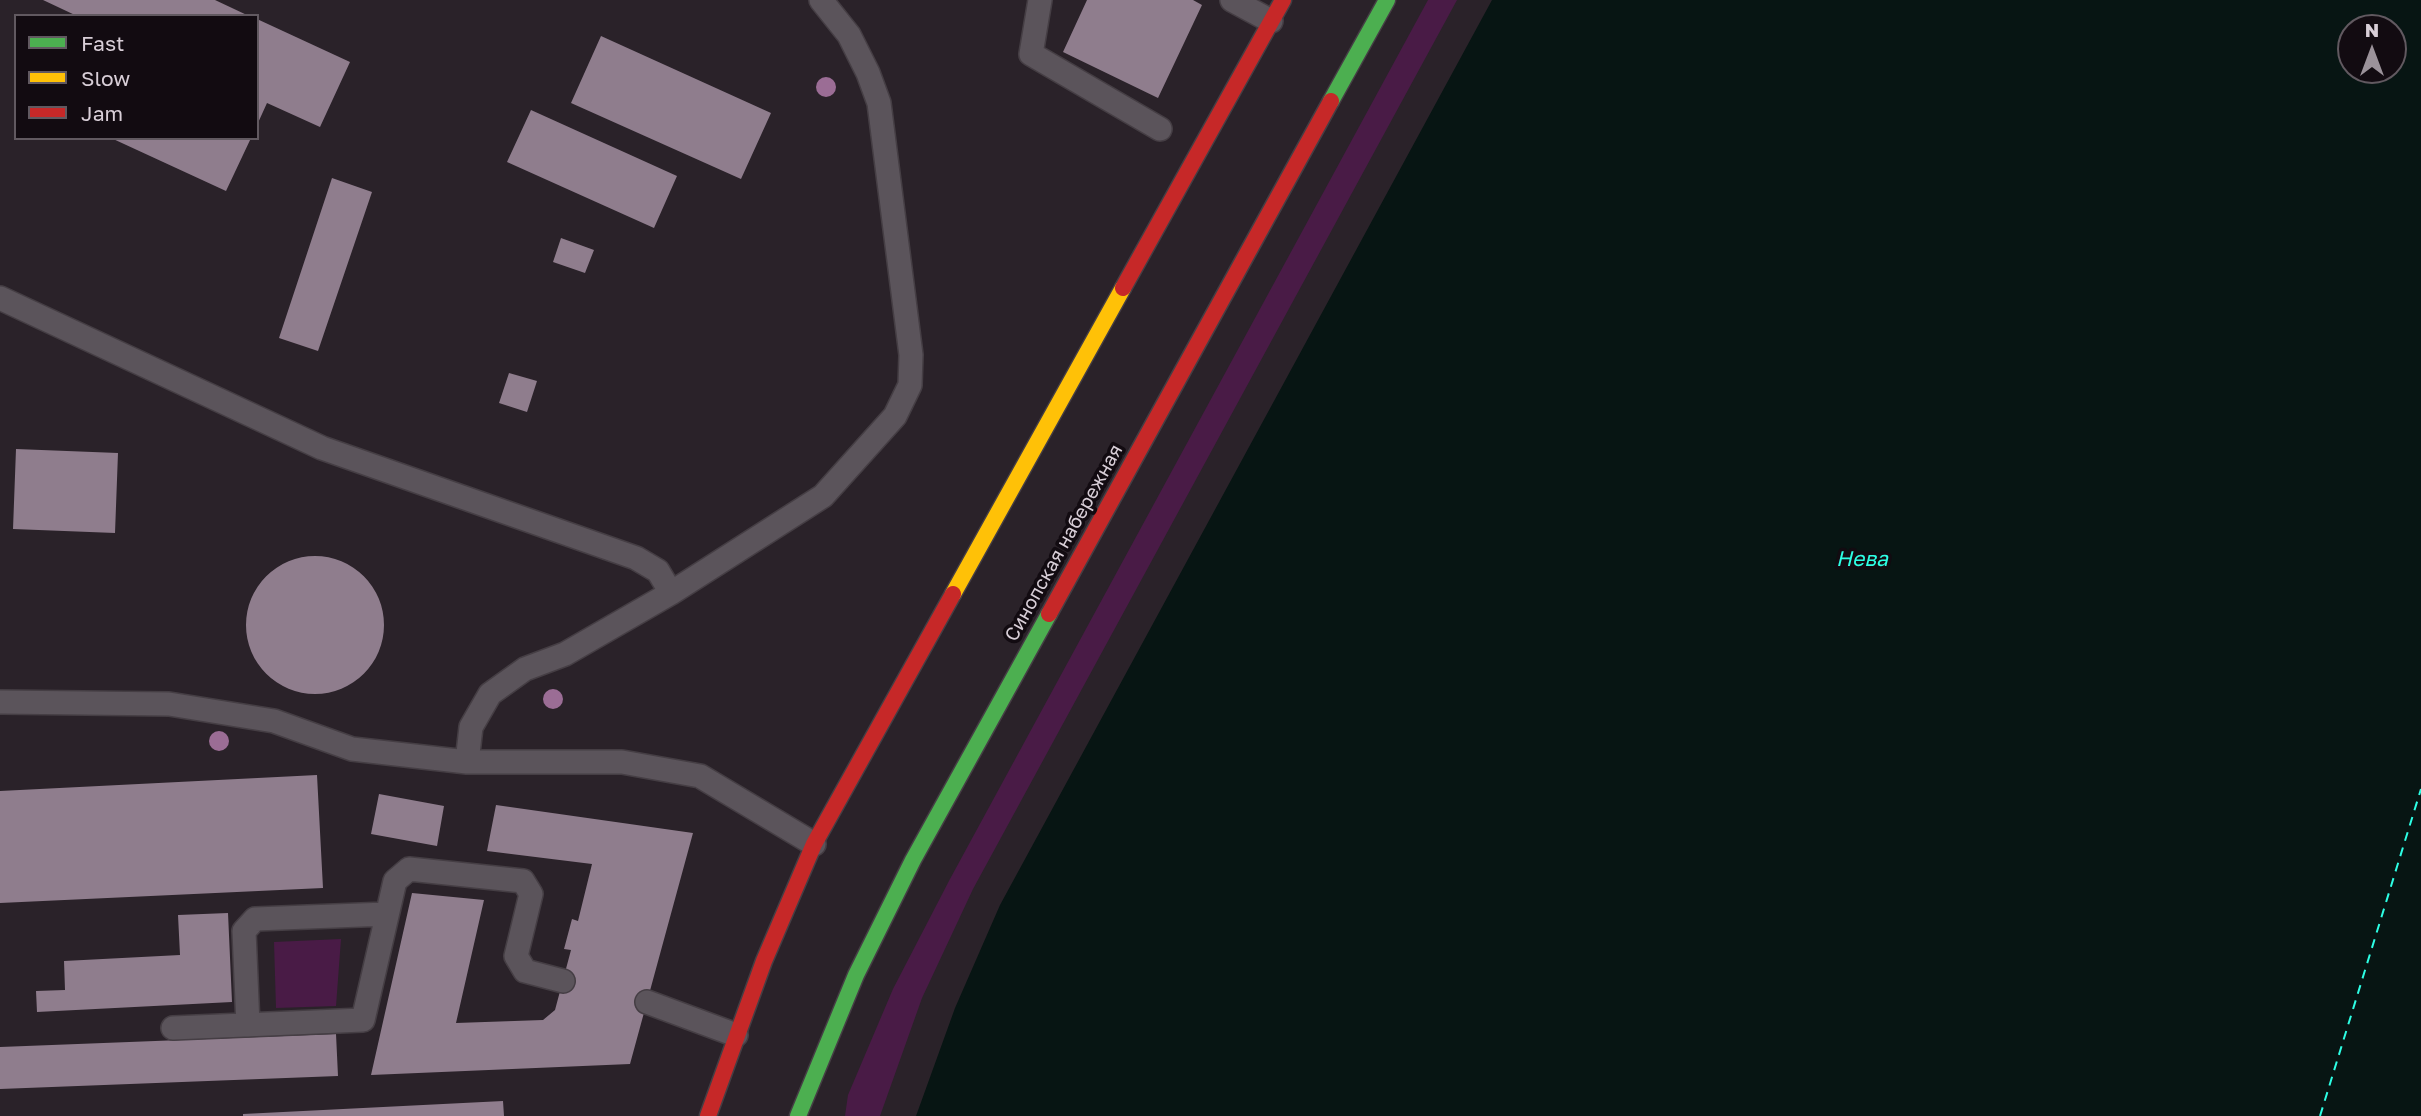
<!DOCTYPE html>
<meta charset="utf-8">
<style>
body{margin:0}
#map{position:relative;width:2421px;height:1116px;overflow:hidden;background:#2a2229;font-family:"Golos Text",sans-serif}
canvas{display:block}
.legend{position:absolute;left:14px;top:14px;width:245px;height:126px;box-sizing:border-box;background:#120b11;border:2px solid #615960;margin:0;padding:9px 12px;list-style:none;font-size:21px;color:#d8ced7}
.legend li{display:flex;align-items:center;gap:14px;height:35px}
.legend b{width:35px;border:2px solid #615960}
.north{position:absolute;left:2337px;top:14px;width:70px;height:70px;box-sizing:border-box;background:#120b11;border:2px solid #615960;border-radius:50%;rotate:0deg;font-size:19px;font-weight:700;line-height:28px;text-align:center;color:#d8ced7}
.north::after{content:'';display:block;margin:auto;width:24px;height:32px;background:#9b929a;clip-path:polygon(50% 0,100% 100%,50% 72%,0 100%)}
</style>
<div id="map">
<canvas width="2421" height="1116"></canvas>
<ul class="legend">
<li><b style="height:9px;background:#4caf50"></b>Fast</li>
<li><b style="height:9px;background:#ffc107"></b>Slow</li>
<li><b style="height:9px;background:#c62828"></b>Jam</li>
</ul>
<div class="north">N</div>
</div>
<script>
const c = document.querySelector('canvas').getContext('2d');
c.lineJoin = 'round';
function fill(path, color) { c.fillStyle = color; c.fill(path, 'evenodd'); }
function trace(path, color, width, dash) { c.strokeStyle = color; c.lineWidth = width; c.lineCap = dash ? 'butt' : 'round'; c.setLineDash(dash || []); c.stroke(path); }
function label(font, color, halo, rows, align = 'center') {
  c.font = font + ' "Golos Text",sans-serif'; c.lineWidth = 7; c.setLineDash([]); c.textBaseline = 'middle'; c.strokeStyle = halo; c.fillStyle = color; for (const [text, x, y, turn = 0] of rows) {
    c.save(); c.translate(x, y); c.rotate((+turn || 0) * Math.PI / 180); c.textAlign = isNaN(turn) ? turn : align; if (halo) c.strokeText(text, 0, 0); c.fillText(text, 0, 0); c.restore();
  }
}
fill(new Path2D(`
 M 1428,0 L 1457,0 L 973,889 L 922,998 L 880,1116 L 845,1116 L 848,1095 L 893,989 L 950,879 Z
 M 341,939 L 336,1006 L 276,1008 L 274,942 Z`), '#491b46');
fill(new Path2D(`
 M 1492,0 L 2421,0 L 2421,1116 L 916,1116 L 955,1008 L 1000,905 ZM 2351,28 L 2393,28 L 2393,70 L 2351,70 Z`), '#071513');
trace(new Path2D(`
 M 2320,1116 L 2421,789`), '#2dfee4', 2, [9, 7]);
fill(new Path2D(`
 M 43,0 L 215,0 L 249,16 L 77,16 Z
 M 1087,0 L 1193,0 L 1202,5 L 1158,98 L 1063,52 Z
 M 257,19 L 350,62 L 320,127 L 267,103 L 257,125 Z
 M 601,36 L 771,113 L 741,179 L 571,103 Z
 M 531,110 L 677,176 L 654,228 L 507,162 Z
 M 111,138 L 251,138 L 226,191 Z
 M 332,178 L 372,192 L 318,351 L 279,338 Z
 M 561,238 L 594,250 L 585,273 L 553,262 Z
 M 509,373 L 537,381 L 527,412 L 499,403 Z
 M 16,449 L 118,453 L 115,533 L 13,529 Z
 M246 625a69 69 0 1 1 138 0a69 69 0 1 1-138 0Z
 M 317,775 L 323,888 L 0,903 L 0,791 Z
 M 379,794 L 444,806 L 437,846 L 371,834 Z
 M 496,805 L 693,833 L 630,1064 L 371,1075 L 412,893 L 484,900 L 456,1023 L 543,1020 L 555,1010 L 571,950 L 564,949 L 572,919 L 578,921 L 592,864 L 487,851 Z
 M 228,913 L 232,1002 L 37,1012 L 36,991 L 65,990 L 64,961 L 180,955 L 178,915 Z
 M 336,1034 L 338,1076 L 0,1089 L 0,1047 Z
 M 503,1101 L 504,1116 L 243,1116 L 243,1114 Z`), '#8f7d8d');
const lane = new Path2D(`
 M 1040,0 L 1031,54 L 1160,129
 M 1232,0 L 1271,21
 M 0,298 L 322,448 L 636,558 L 658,571 L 671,593
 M 0,702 L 169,704 L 274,721 L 352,749 L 467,762 L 622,762 L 700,776 L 814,844
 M 467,762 L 471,727 L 490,694 L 525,669 L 565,654 L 671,593 L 823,496 L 895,416 L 910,385 L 911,355 L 879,103 L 868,73 L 849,35 L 821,0
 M 647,1002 L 736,1035
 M 248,1025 L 244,931 L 255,919 L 387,914
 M 173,1028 L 363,1020 L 395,881 L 409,869 L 523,881 L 531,894 L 516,956 L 525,971 L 563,981`);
const fast = new Path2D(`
 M 1331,101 L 1387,0
 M 798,1116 L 856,975 L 913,860 L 1049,614`);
const slow = new Path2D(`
 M 953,594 L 1123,288`);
const jam = new Path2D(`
 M 1123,288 L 1283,0
 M 1049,614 L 1331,101
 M 708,1116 L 764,961 L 814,844 L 953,594`);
trace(lane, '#453e44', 26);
trace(fast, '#453e44', 19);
trace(slow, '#453e44', 19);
trace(jam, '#453e44', 19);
trace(lane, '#5b545b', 23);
trace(fast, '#4caf50', 16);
trace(slow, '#ffc107', 16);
trace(jam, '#c62828', 16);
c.fillStyle = '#9b6d95';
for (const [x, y] of [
 [826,87],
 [553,699],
 [219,741]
]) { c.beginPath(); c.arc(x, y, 10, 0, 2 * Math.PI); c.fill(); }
label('19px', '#d8ced7', '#120b11', [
 ["Синопская набережная",1064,543,-61]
]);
label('italic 21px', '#2dfee4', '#120b11', [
 ["Нева",1862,559]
]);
</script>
